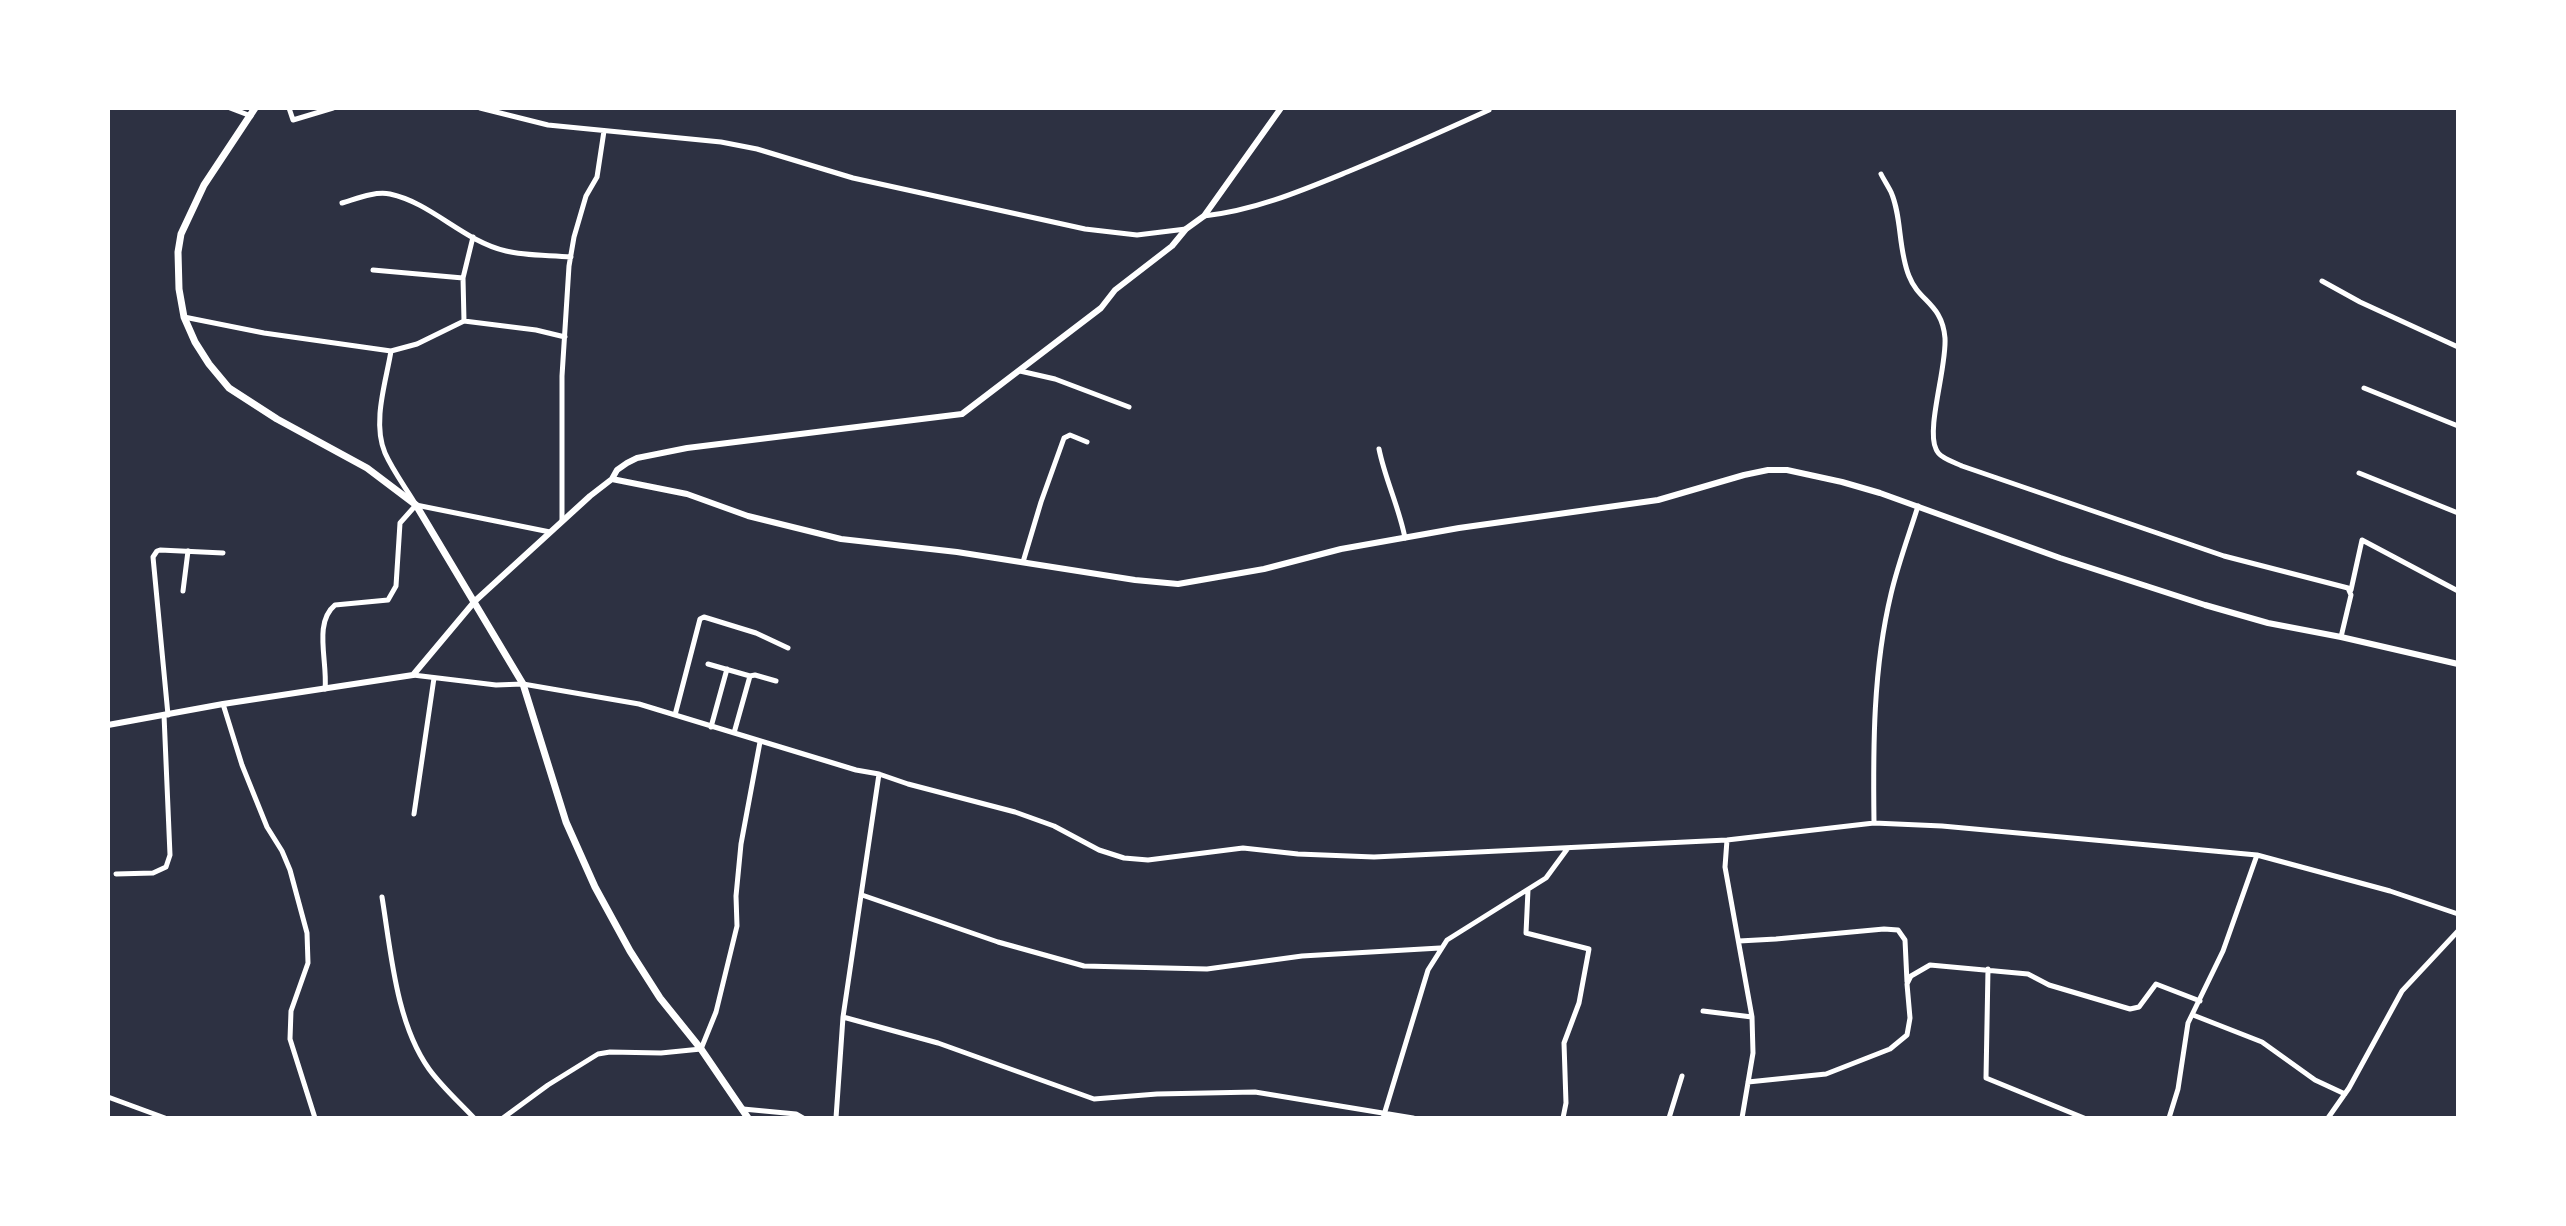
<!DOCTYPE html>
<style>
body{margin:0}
#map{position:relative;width:2566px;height:1226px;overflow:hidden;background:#2d3142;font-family:"Golos Text",sans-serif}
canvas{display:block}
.frame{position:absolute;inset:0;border:110px solid #fff;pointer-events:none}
</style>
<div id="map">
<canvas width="2566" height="1226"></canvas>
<div class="frame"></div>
</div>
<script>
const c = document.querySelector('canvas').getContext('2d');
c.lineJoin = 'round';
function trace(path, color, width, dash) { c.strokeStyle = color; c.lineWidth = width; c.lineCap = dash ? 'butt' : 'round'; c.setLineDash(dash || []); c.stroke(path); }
trace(new Path2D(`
 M 230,108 L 251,116
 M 289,108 L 293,120 L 333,108
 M 480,108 L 548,125 L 721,142 L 757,149 L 853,178 L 1085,229 L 1137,235 L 1186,229
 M 1881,174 C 1884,180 1888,186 1891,192 C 1902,217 1898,249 1909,276 C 1919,302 1942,303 1945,338 C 1947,366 1926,429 1936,449 C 1939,458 1954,462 1962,466 L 2224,556 L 2348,588 L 2351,595 L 2341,637
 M 342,203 C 356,199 374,191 390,194 C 432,203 463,241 506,251 C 526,256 550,255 571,257
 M 1204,216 C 1257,210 1303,190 1352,170 C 1398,151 1443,131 1489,110
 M 373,270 L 463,278 L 464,321
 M 463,278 L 473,237
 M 2322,281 L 2360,302 L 2458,347
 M 184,317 L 264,333 L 391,351 L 417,344 L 464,321 L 536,330 L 565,337
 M 391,351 C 386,382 372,422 385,453 C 393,471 406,488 416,505 L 550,532
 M 1020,371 L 1055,379 L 1129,407
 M 2364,388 L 2458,426
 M 1379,449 C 1385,479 1399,507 1405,538
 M 2359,473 L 2458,513
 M 562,521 L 562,376 L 569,266 L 574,237 L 586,196 L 597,177 L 604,131
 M 1023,562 L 1041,502 L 1064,438 L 1070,435 L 1087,442
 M 2351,590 L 2362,540 L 2458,591
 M 183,591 L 188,551
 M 708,664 L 750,676
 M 413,675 L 496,685 L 523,684 L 639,704 L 856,770 L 879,774 L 908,784 L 1015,812 L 1054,826 L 1099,850 L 1124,858 L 1148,860 L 1243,848 L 1298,854 L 1374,857 L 1727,840 L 1874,823 L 1942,826 L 2257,855 L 2390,891 L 2458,914
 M 325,689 C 328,662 313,623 335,605 L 388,600 L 396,586 L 400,523 L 416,505
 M 223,704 L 242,765 L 267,827 L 282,851 L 290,870 L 307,933 L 308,963 L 291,1011 L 290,1039 L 315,1118
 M 168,715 L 153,557 L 157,551 L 160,550 L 223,553
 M 675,715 L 700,619 L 704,617 L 756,633 L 788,648
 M 711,727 L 727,669
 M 734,733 L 750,676 L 755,675 L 776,681
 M 414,814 L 434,678
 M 1874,823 C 1873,747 1873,669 1891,594 C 1898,564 1909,535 1918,506
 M 1727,840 L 1725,867 L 1752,1017 L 1753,1053 L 1742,1118
 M 116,874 L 153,873 L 166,867 L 170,855 L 164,715
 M 1528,890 L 1526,933 L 1589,949 L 1579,1003 L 1564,1043 L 1566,1103 L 1563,1118
 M 862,895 L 998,942 L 1084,966 L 1207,969 L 1302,956 L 1440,948
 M 382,897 C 391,952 396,1023 429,1069 C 442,1087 459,1102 474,1118
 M 1739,941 L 1776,939 L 1884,929 L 1898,930 L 1905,940 L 1907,982
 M 1988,969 L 1986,1078 L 2084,1118
 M 1703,1011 L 1752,1017
 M 2193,1015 L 2262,1042 L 2315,1080 L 2345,1094
 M 843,1017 L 938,1043 L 1094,1099 L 1157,1094 L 1255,1092 L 1413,1118
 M 1748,1082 L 1826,1074 L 1890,1049 L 1907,1035 L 1910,1018 L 1907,984 L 1911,976 L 1930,965 L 2028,974 L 2049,985 L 2130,1009 L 2139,1007 L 2156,984 L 2200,1001
 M 108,1097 L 165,1118
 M 743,1109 L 796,1114 L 803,1118
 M 503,1118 L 548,1085 L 598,1054 L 610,1052 L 661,1053 L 701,1049 L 716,1012 L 737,926 L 736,896 L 741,844 L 760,742
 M 836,1118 L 843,1017 L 879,774
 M 1383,1118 L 1428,970 L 1447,940 L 1546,878 L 1568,848
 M 1669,1118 L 1682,1076
 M 2169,1118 L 2178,1089 L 2188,1023 L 2223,951 L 2257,855
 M 2328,1118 L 2349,1088 L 2402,991 L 2458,931`), '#fff', 5);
trace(new Path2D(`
 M 612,479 L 687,494 L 748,516 L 841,539 L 957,552 L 1135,580 L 1178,584 L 1264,569 L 1341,549 L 1459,528 L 1658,500 L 1744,475 L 1768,470 L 1787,470 L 1842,482 L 1880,493 L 2060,558 L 2205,605 L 2268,623 L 2341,637 L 2458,664
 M 108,725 L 223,704 L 413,675 L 475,601 L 590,496 L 612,479 L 617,470 L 627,463 L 637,458 L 687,448 L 962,414 L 1101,308 L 1115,290 L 1172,246 L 1186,229 L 1204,216 L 1281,108`), '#fff', 6);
trace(new Path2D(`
 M 255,108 L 204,185 L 181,234 L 178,252 L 179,289 L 184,317 L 195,342 L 209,364 L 229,388 L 277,419 L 367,468 L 416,505 L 523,684 L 566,822 L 595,887 L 630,951 L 660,998 L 701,1049 L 748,1118`), '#fff', 7);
</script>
